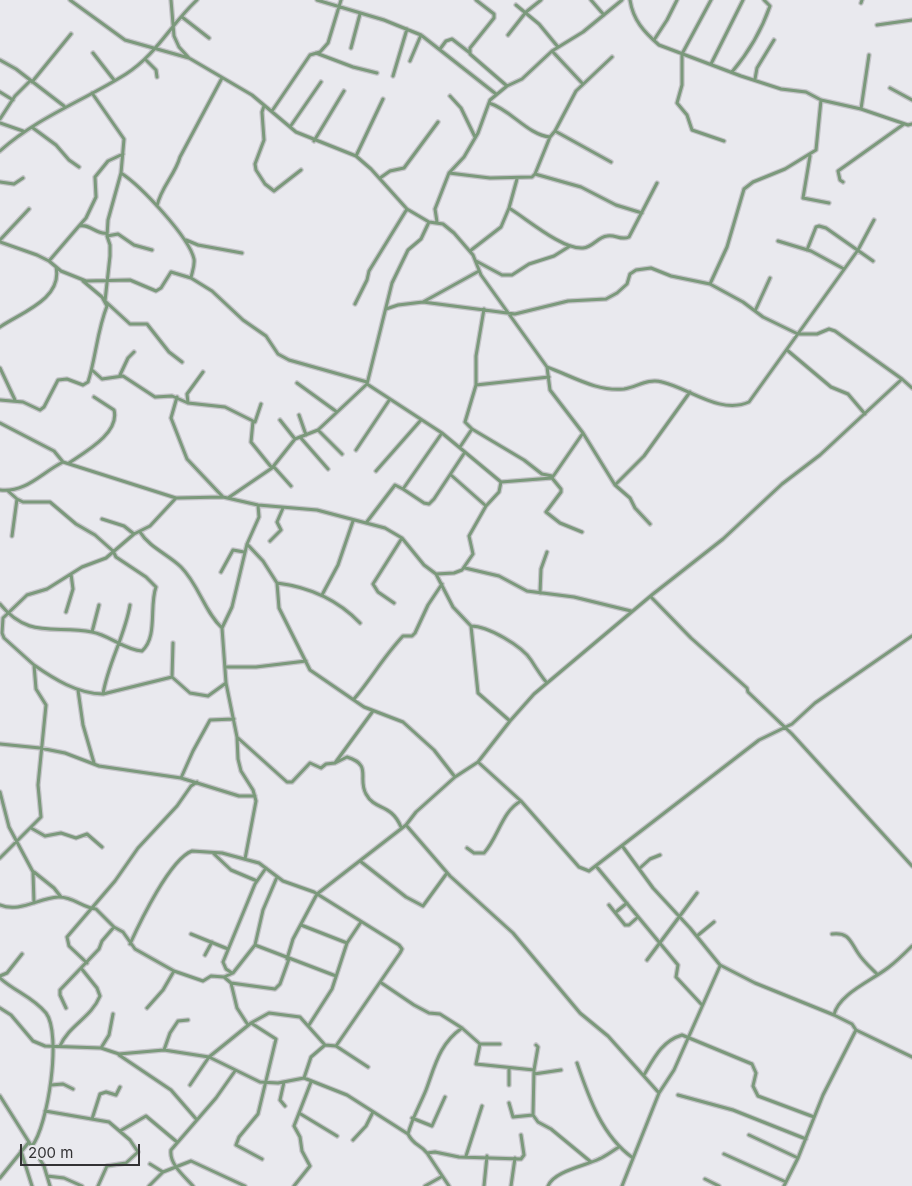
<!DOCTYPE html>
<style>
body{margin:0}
#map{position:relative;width:912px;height:1186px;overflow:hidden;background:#e9e9ee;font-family:Inter,sans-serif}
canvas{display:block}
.scale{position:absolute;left:20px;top:1144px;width:120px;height:22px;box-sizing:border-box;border:2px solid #333234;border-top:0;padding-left:6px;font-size:15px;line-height:18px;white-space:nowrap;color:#333234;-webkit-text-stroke:4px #e9e9ee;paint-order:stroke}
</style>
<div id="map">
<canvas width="912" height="1186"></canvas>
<div class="scale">200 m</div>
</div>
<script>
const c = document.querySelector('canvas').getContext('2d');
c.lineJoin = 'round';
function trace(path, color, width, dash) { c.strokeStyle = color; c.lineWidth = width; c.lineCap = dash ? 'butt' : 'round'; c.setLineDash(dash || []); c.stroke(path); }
const minor = new Path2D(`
 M 70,0 L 125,40 L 189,58
 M 171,0 L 174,36 L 179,47 L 189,58 L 252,95 L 296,132 L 356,156 L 371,169 L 407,209 L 429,222 L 443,224 L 454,233 L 473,255 L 481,275 L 547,367 L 550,390 L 583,433 L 615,485 L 630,498 L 635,508 L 650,524
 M 317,0 L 384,20 L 421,35
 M 476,0 L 494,14 L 494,18 L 470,48 L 470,54 L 507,86
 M 591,0 L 604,15
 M 630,0 C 633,20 644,32 659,45 L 741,76 L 781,89 L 806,92 L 821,100 L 861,109 L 908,125 L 912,124
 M 711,0 L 682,54 L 682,85 L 677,103 L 687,115 L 692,130 L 724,141
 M 861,3 L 862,0
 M 516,5 L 539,24 L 558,47
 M 182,17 L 209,38
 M 877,25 L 912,20
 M 508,35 L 526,12 L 541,0
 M 654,40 L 667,20 L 677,0
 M 351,48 L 360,14
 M 440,49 L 446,41 L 452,39 L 470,53
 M 552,51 L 582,83
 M 93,53 L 114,80
 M 316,53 L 353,67 L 377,73
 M 145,59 L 156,70 L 157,77
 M 0,60 L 16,69 L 64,106
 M 410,61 L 421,35 L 496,94
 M 711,64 L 743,0
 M 732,72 C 748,53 762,29 770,6 L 764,0
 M 393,76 L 407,29
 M 755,79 L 757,68 L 774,40
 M 32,82 L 71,34
 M 890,88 L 912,100
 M 0,92 L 13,100
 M 92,93 L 124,139 L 121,173 C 141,186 189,237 194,259 C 195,266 192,272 191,278
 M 450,96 L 461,108 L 475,137
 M 489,103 C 510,109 528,135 550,137
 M 264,106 L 262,112 L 264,140 L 255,164 L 256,170 L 265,184 L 274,191 L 301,170
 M 861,109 L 869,55
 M 272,111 L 310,55 L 320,52 L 328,43 L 341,0
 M 0,119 L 15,96 L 30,81
 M 0,123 L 23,131
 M 290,127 L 321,82
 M 33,128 L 56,145 L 69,160 L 79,167
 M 555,131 L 576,91 L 612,57
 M 314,141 L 344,91
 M 0,151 C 38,117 83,101 126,74 C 157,54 171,24 197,0
 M 356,156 L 383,99
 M 810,156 L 803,198 L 829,203
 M 121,173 L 108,220 L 107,236 L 110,245 L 110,256 L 105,301 L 130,324 L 147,324 L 169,352 L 182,362
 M 449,173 L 490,178 L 532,177 L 535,174 L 581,187 L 616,205 L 642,213
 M 535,174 L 550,137 L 555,131 L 611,162
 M 380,178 L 390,171 L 404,168 L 438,122
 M 0,182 L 14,184 L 23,178
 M 843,182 L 840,180 L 838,171 L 904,124
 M 157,206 C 161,187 175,175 180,157 L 222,78
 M 509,208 C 527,219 563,250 583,248 C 593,247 598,237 607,236 C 615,234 621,241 629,237 L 657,183
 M 437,222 L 435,209 L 449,173 L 464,157 L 478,133 L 490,100 L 507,86 L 522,79 L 552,51 L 583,32 L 622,0
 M 79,226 L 86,218 L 96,197 L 95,177 L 108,161 L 123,154
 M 107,236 L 118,234 L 134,245 L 152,250
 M 0,240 L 29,209
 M 186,240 L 198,245 L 242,253
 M 778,241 L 811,251 L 844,269
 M 0,242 L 37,255 L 49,261 L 61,271 L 86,281 L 130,280 L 156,291 L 161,288 L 171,272 L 191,278 L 212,291 L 243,320 L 266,336 L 278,354 L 289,360 L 367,382
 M 807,250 L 816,227 L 819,226 L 826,228 L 873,261
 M 470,251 L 501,227 L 509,208 L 517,179
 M 49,261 L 79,226 C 90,223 96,235 107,233
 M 476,261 L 502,275 L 512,275 L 529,264 L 554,256 L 570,246
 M 710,284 L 727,247 L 744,189 L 753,182 L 785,169 L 816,150 L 821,100
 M 423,302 L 515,314 L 568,301 L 606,299 L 617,293 L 627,284 L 630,274 L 636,270 L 651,268 L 671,276 L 710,284 L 743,302 L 763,317 L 798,334 L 817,334 L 829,329 L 835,331 L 902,379
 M 355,304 L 367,280 L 369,271 L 407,209
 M 386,309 L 398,305 L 423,302 L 479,271
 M 755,311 L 770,278
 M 0,327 C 20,313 63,299 56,267
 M 787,350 L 831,387 L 848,394 L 865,414
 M 547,367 C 572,376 597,392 624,389 C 637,387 648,378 662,382 C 689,388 720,415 749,402 L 858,250 L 874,220
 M 0,368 L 15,400
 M 92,370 L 102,379 L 123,376 L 155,397 L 172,396 L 188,403 L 225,407 L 253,421 L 251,442 L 272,468
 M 120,375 L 128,358 L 134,352
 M 297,383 L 337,412
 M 476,385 L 549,377
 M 177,397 L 171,418 L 187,459 L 223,497
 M 0,400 L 23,402 L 40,410 L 44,407 L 58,380 L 67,379 L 83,385 L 88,382 C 96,357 97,331 107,306 L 102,297 L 83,281
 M 188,403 L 187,394 L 203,372
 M 299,415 L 306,435
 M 280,420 L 295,439
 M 255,422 L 261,404
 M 0,423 L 54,451 L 63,462
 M 472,429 L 524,460 L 542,474 L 552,476
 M 318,430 L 342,454
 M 300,437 L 328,469
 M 460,447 L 472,429 L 465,422 L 476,385 L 476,356 L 484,309
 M 356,450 L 390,399
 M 69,463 C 85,452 120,433 114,410 L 94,397
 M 274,467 L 291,486
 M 376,471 L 421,420
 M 451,475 L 486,506
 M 501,482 L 552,478
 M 615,485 L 644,456 L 690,392
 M 403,489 L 424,503 L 429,504 L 434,499 L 465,452
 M 0,490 C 26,493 41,473 63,462 L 176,498 L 223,497 L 258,505 L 317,510 L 385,528 L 402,538 L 424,565 L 436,574 L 454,573 L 462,570 L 473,554 L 469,536 L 486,506 L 499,492 L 501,482 L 442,433 L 367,384
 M 228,498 L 272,468 L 295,439 L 318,430 L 367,384 L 392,283 L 408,250 L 421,239 L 429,222
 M 102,519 L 124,526 L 134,534
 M 366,523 L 395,485 L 403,489 L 442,433
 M 140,532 C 149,547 169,555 181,567 C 199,585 204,611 222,628
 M 582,532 L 560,523 L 546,512 L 561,492 L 561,489 L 552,478 L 583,433
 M 12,536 L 17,499
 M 270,541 L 281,530 L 277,522 L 283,508
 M 247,544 L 263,561 L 277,583 L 279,608 L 310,670 L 364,707 L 403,722 L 434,750 L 455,777
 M 465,568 L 499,576 L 527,591 L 574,597 L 631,611
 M 221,572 L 233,550 L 244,552
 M 436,574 L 453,607 L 471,626 L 478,693 L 510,721
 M 277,583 C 309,587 337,599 360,623
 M 540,593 L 541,569 L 547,552
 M 322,595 L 338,565 L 353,521
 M 651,597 L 691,638 L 747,688 L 748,692 L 792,734 L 912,866
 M 394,603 L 378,592 L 373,584 L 402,538
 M 0,604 C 28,639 54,625 92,632 C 109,635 125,650 142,651 C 158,637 149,606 156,587 L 146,577 L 116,557 L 113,551 L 95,535 L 76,524 L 50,502 L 23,502 L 17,499 L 8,491
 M 66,612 L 73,589 L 71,574
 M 471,626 C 488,626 522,646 531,660 C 536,668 541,676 547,683
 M 92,632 L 99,605
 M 173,643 L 172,677 L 190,693 L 208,696 L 226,683
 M 34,665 C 54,679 78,694 103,694 L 172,677
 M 226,667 L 256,667 L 306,661
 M 78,690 L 83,725 L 94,763
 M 103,694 C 108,663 125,636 130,605
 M 354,699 C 371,679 384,656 403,636 L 412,636 L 415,633 L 428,605 L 442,584
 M 238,738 L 287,782 L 292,782 L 310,763 L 321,768 L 326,764 L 335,763 L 373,711
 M 0,744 L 40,748 L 65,753 L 99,766 L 181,778 L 239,796 L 255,796
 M 478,762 L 521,801 L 579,867 L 589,871 L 759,740 L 792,724 L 815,703 L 912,636
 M 335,763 L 347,757 C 373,765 357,778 366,794 C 375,811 391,803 401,827
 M 181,778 L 193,751 L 210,720 L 234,719
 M 0,792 L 9,827 L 33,872 L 34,903
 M 406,825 L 450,876 L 513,933 L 580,1013 L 608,1036 L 659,1093
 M 31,828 L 45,836 L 61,833 L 76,838 L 87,834 L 102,847
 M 623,847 L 653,888 L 690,928 L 720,965 L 755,983 L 834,1015 L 852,1024 L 856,1030 L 912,1057
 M 467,848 L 474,853 L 484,853 C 498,838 502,811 521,801
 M 213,853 L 231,870 L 257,881
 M 0,858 L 41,817 L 38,785 L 46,705 L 36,689 L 34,665 L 4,638 L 2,633 L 3,618 L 27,595 L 47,589 L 82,567 L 106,558 L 134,534 L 150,526 L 176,498
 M 245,859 L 256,801 L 253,790 L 241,771 L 238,759 L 237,737 L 226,683 L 222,628 L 232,607 L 247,544 L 259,517 L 258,505
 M 360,861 L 406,897 L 423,906 L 447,873
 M 596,866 L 678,965 L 676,977 L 702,1005
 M 640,868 L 650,859 L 660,855
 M 34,872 L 54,888 L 61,897
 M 0,905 C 19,913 39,898 58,897 C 72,896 83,908 96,909 L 114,927 L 123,932 L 135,949 L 174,971 L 203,981 L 211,976 L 224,977 L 233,973 L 255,945 L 263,910 L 277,877
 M 609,905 L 625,925 L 629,925 L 638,917
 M 616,912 L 627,903
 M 301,925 L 347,943
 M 191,934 L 228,949
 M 832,934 C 849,932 850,941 858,953 C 863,961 871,968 877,974
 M 697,936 L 714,922
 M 130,944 C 140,922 170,859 192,851 L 222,853 L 259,863 L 283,881 L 314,892 L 399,945 L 402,949 L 400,953 L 336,1046 L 325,1045 L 311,1057 L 304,1078
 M 255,945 L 336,976
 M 205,955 L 212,942
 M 287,959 L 293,939 L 317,894 L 406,825 L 416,812 L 455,777 L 478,762 L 510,721 L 534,694 L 653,594 L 723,539 L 782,484 L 820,455 L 902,379 L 912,388
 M 647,960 L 697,893
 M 87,963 L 69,946 L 67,937 L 115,881 L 138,848 L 177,806 L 191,786 L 197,782
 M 232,973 L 226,969 L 223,962 L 255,884 L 266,868
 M 0,976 L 7,973 L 22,954
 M 224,977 L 231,983 L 275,989 L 280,984 L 289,959
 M 0,978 C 14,991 33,997 46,1013 C 62,1034 48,1126 32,1146
 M 380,982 L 414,1005 L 429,1013 L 440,1014 L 462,1028 L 480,1044 L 476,1064 L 534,1070 L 533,1115 L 538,1122 L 551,1129 L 591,1162
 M 231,983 L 237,1008 L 248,1025
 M 0,1008 L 11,1015 L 33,1041 L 45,1046 L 101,1048 L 119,1054 L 164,1050 L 209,1057 L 260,1082 L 278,1083 L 304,1078 L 347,1095 L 408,1134 C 414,1146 420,1144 427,1153 L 449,1186
 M 66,1008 L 60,995 L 60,990 L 99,949 L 102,941 L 114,927
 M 147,1008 L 163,990 L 174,971
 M 834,1015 C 838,994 873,980 889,967 C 897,961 905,953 912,946
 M 251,1023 L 276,1039 L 258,1114 L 239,1137 L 236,1145 L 262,1159
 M 309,1025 L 332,989 L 347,943 L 361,922
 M 480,1044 L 500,1044
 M 60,1046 C 69,1025 91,1018 100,996 L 97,988 L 81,968
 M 336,1046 L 368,1067
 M 101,1048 L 109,1035 L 113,1014
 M 164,1050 L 170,1033 L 178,1021 L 188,1020
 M 119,1055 L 171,1090 L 197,1120
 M 577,1063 C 589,1098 602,1136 633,1158
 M 509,1068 L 509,1085
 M 534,1070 L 538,1047 L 536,1045
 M 534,1074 L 561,1070
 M 644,1075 C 654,1058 662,1041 682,1035 L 752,1064 L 756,1073 L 753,1086 L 758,1096 L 814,1117
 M 284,1082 L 280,1100 L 285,1106
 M 51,1085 L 63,1084 L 73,1089
 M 190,1085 L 209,1057 L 251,1023 L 269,1013 L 300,1017 L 325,1045
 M 678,1095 L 733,1110 L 806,1139
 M 0,1096 L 44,1166 L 50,1186
 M 509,1103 L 513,1117 L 533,1115
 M 45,1111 L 109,1122 L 130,1140 L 138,1152 L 126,1163 L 107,1166 L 98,1186
 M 299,1113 L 337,1136
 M 412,1118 L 432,1126 L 445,1097
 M 92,1119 L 100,1094 L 106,1092 L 116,1095 L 120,1087
 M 120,1131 L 146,1116 L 177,1142
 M 408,1134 C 412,1118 420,1105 426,1090 C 435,1066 439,1044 462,1028
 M 749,1135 L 798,1158
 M 353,1140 L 366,1126 L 373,1112
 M 21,1151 L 32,1186
 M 427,1153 L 435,1152 L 459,1157 L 521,1159 L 524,1155 L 521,1135
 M 724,1154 L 786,1182
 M 466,1156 L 482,1106
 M 150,1164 L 163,1172
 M 47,1176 L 64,1178 L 82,1186
 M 0,1178 L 29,1142
 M 705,1179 L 719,1186
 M 149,1186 L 163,1172 L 191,1161 L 245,1186
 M 193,1186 C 184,1176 169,1164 171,1150 L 216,1098 L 235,1071
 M 294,1186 L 310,1166 L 302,1151 L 300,1137 L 294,1126 L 311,1082
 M 425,1186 L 441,1177
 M 484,1186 L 487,1156
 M 511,1186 L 515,1158
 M 548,1186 C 554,1171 585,1166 599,1159 C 606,1156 612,1151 619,1147
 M 622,1186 L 659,1093 L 674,1070 L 720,966
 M 784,1186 L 798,1158 L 823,1095 L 856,1030`);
trace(minor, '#c5c4c9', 5.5);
trace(minor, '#7b997b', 3);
</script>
